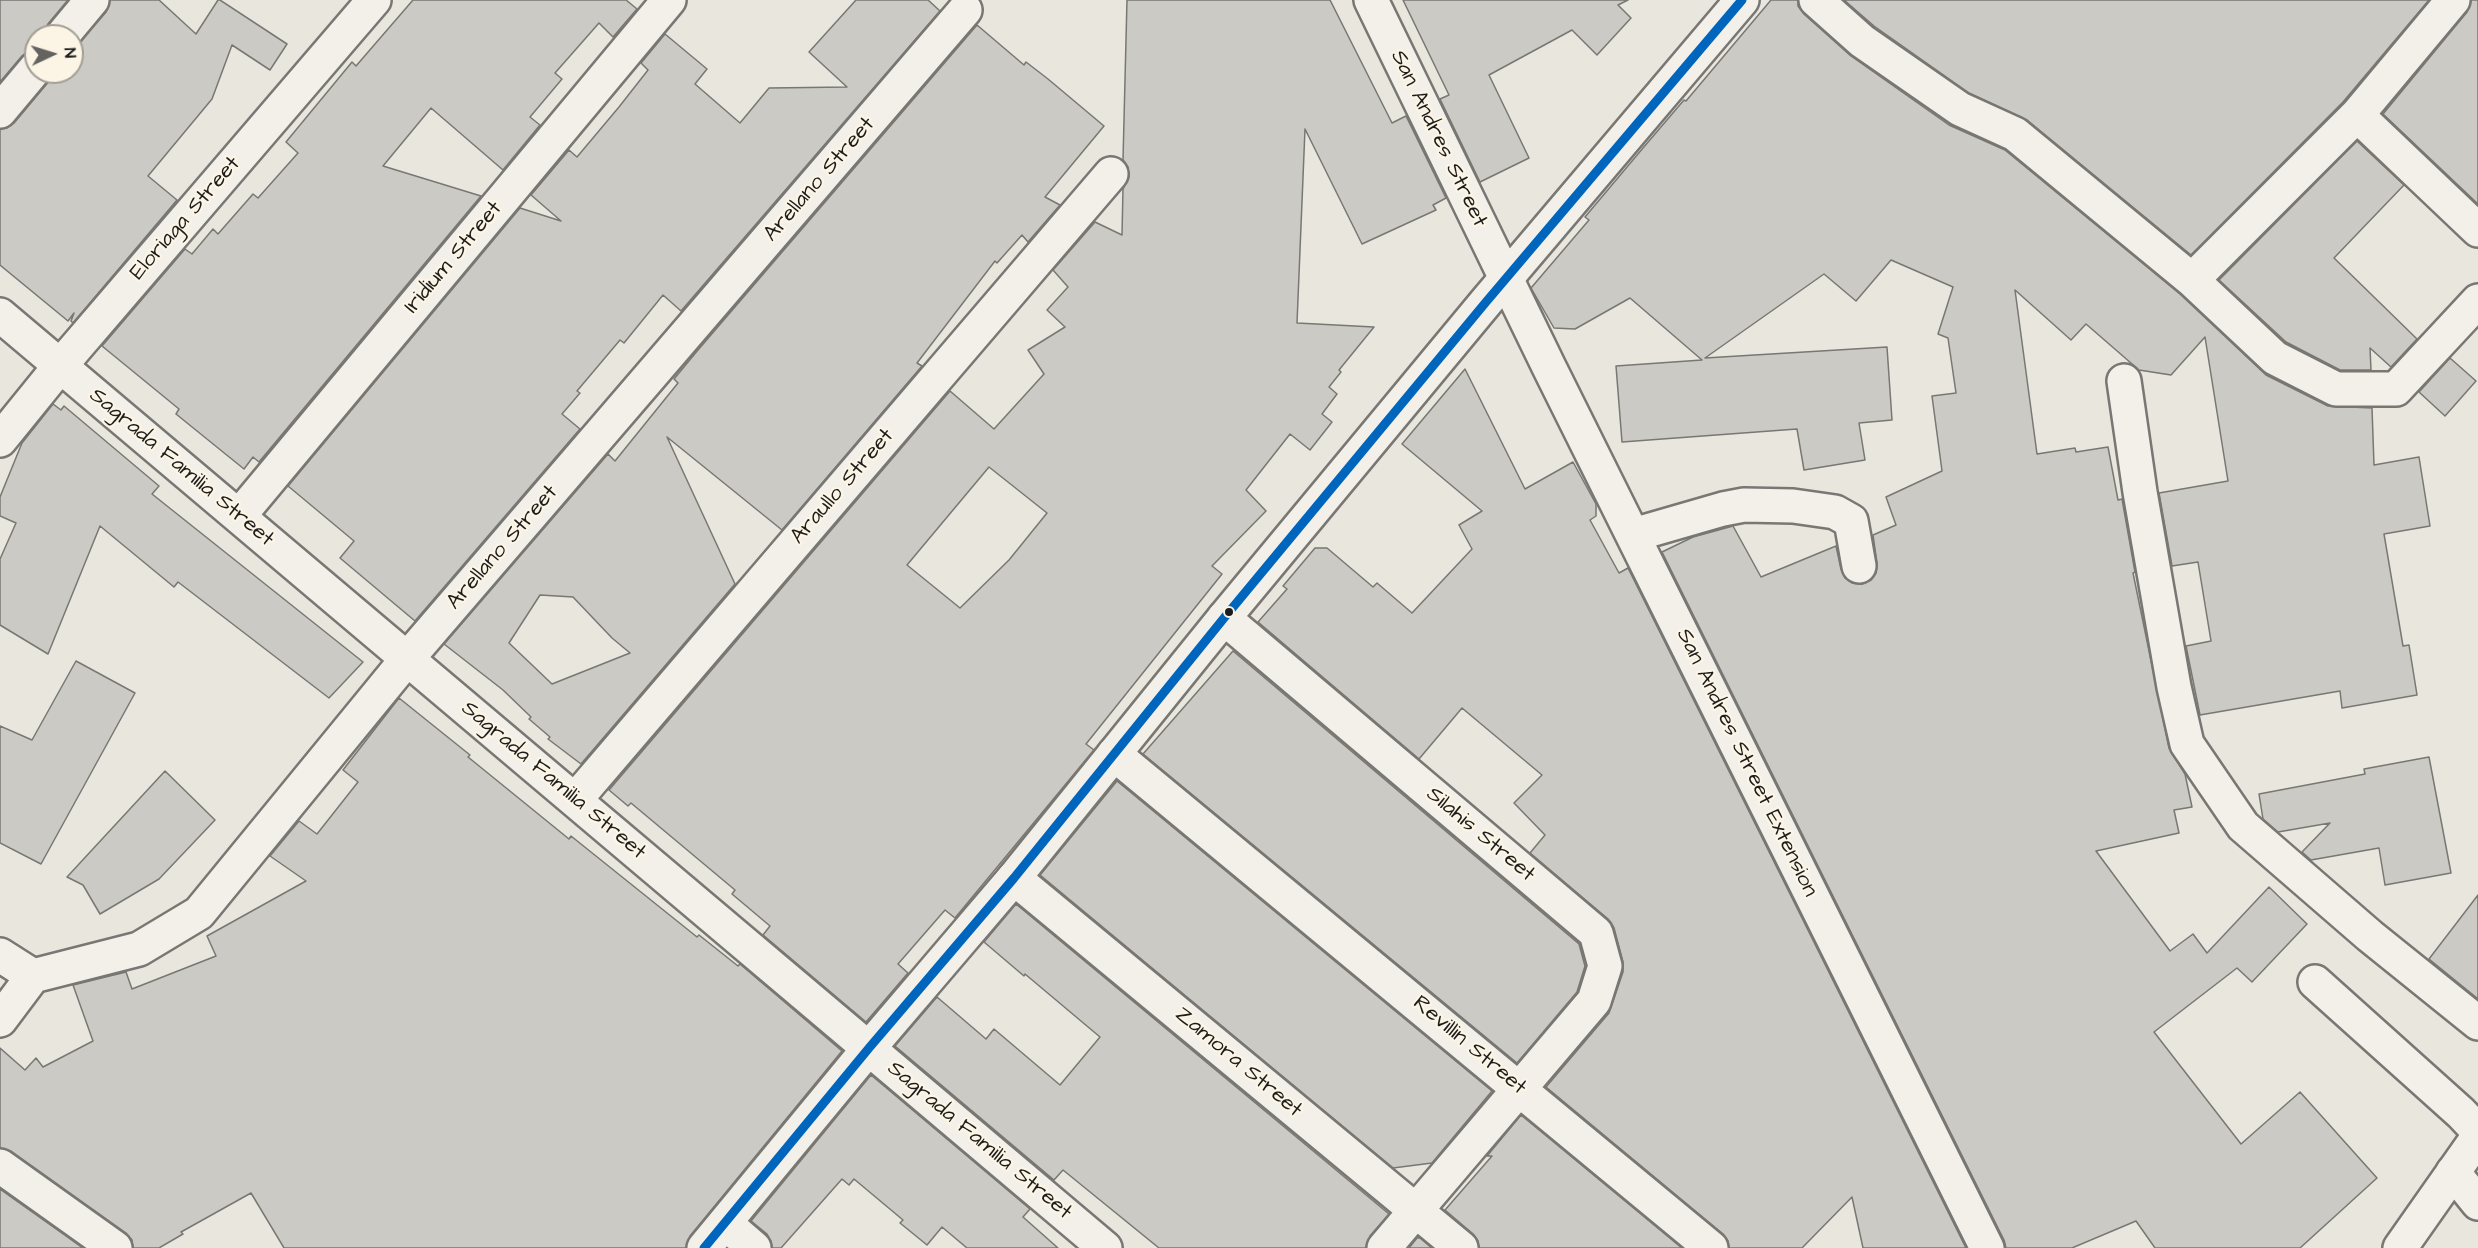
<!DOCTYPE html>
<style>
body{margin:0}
#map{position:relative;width:2478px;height:1248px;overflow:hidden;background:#e9e6de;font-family:"Architects Daughter",sans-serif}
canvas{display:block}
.north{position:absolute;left:24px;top:24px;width:60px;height:60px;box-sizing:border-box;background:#fcf5e5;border:2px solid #a29e95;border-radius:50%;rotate:86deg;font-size:16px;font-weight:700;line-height:24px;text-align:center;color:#1c1c1c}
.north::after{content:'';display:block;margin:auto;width:21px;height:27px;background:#646360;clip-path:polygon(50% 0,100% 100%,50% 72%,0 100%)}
</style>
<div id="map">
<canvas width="2478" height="1248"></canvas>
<div class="north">N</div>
</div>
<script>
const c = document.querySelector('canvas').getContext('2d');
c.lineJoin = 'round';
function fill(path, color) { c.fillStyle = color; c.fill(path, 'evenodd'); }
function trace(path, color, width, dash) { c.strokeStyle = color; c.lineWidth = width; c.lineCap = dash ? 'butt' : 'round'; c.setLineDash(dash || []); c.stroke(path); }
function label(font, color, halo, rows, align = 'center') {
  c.font = font + ' "Architects Daughter",sans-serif'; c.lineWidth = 4.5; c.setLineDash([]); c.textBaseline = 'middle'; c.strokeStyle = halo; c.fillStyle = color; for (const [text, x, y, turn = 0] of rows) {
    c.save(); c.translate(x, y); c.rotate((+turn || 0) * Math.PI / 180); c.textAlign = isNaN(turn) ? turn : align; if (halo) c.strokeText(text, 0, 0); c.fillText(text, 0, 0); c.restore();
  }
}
const building = new Path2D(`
 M 0,0 L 68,0 L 48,24 L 44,36 L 36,36 L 36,50 L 29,51 L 22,56 L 0,82 Z
 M 110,0 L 159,0 L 196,34 L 218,0 L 220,0 L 287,44 L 270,70 L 232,45 L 212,99 L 148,176 L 177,200 L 73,323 L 71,321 L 74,313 L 68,321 L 0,265 L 0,129 L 7,128 L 14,123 L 50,80 L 54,72 L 72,72 L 72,51 L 106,12 Z
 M 413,0 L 626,0 L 637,9 L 613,37 L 599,23 L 555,73 L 562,79 L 530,117 L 540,125 L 503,170 L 431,108 L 383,166 L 481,196 L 259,462 L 253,457 L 244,469 L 176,414 L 179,409 L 102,346 L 185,249 L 192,254 L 213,229 L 218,234 L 253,194 L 258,198 L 298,153 L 286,142 L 352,62 L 356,66 Z
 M 856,0 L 928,0 L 940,11 L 681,311 L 663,295 L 624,343 L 620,340 L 577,391 L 580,393 L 562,414 L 580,429 L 415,621 L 340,558 L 354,541 L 288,486 L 520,208 L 561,221 L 531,195 L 569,150 L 577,157 L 619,107 L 648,70 L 641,63 L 665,34 L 707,69 L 695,84 L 740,123 L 769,88 L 847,87 L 809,52 Z
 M 1127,0 L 1330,0 L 1392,123 L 1406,116 L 1446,198 L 1433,205 L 1436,210 L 1362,244 L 1305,129 L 1297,323 L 1374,327 L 1339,370 L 1341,372 L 1329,387 L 1337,394 L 1322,414 L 1332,422 L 1310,450 L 1290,434 L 1246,490 L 1266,511 L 1212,566 L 1222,574 L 1086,744 L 1094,750 L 955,918 L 945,910 L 898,964 L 908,973 L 866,1022 L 763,935 L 770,926 L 732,894 L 735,890 L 631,803 L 628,806 L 609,790 L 950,391 L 994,429 L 1044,374 L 1028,350 L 1065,327 L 1047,310 L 1068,287 L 1053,270 L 1095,222 L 1122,235 L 1123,189 L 1129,177 L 1128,167 L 1123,160 ZM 989,467 L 1047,513 L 1009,560 L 960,608 L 907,565 Z
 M 1403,0 L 1628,0 L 1618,5 L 1631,18 L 1597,55 L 1572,30 L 1489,75 L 1529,158 L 1480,182 L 1440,99 L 1449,95 Z
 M 1771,0 L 1798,0 L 1798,6 L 1804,14 L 1851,56 L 1949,125 L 2005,150 L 2180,294 L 2266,375 L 2328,406 L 2372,408 L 2374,465 L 2419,457 L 2430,526 L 2384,534 L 2403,646 L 2409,645 L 2417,695 L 2342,708 L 2340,691 L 2200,715 L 2186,646 L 2211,641 L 2198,562 L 2172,566 L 2159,493 L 2228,481 L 2205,337 L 2171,375 L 2139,370 L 2086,324 L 2071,340 L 2015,290 L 2037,454 L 2075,448 L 2076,452 L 2108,447 L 2118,500 L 2122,499 L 2135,572 L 2133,573 L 2169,748 L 2185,774 L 2192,807 L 2174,810 L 2179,833 L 2096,851 L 2170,951 L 2193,934 L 2207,953 L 2269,887 L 2307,924 L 2252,982 L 2237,968 L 2154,1032 L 2241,1144 L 2300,1092 L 2377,1178 L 2300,1248 L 2155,1248 L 2136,1221 L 2072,1248 L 2006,1248 L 2004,1240 L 1662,552 L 1693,537 L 1733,526 L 1761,577 L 1836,546 L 1841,569 L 1845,578 L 1852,583 L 1862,584 L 1871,580 L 1876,573 L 1877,563 L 1873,535 L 1896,525 L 1886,497 L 1942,471 L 1932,396 L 1956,393 L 1948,338 L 1938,334 L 1953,287 L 1891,260 L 1856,301 L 1824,274 L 1705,358 L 1887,347 L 1892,420 L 1859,423 L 1865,460 L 1804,470 L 1797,429 L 1622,442 L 1616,366 L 1702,360 L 1630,298 L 1575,329 L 1554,328 L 1531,288 L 1589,220 L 1585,217 L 1643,148 L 1684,100 L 1686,101 Z
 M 1844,0 L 2429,0 L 2343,102 L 2191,255 L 2027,120 L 1969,93 L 1874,26 Z
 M 2471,0 L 2478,0 L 2478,204 L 2383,114 L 2467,12 Z
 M 977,25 L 1024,65 L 1026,62 L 1048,79 L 1104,126 L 1045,197 L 1060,205 L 1028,242 L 1022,235 L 997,263 L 995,261 L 917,363 L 922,366 L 782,530 L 667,437 L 735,584 L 581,764 L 548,739 L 550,737 L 529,719 L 531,717 L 503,690 L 444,644 L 608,454 L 615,461 L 678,383 L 674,379 L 698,350 ZM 540,595 L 573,597 L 612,638 L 630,653 L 552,684 L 509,643 Z
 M 2357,141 L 2404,185 L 2334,258 L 2417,339 L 2391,367 L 2370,348 L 2371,370 L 2340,370 L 2286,342 L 2219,280 Z
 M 2450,358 L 2476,381 L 2445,416 L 2419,392 Z
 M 1465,369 L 1525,489 L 1573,462 L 1596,504 L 1596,516 L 1590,520 L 1619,573 L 1628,568 L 1966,1248 L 1863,1248 L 1852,1197 L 1802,1248 L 1729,1248 L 1728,1241 L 1723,1234 L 1546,1087 L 1609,1013 L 1623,972 L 1623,962 L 1614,928 L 1608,919 L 1530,853 L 1545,835 L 1514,803 L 1542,775 L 1462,708 L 1419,759 L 1258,622 L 1287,589 L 1283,586 L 1315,548 L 1327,548 L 1373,587 L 1377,583 L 1412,613 L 1472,549 L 1459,525 L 1482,511 L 1402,444 Z
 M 53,404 L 61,410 L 64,406 L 159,486 L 152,494 L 363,662 L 329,698 L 178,582 L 174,587 L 100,526 L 48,654 L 0,625 L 0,559 L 16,523 L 0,516 L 0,497 L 22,443 Z
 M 1233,651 L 1579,944 L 1585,966 L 1577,992 L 1517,1063 L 1143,754 Z
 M 76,661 L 135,693 L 41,864 L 0,843 L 0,726 L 32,740 Z
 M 399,698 L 470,755 L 468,757 L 569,839 L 571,836 L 697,937 L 699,935 L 738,966 L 740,964 L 842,1051 L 690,1236 L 686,1248 L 284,1248 L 251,1193 L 181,1232 L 183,1234 L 159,1248 L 133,1248 L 132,1240 L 126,1233 L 11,1151 L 0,1148 L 0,1048 L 25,1070 L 36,1058 L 43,1067 L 93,1041 L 73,985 L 126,972 L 132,989 L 216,956 L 207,936 L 306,881 L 270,856 L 299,821 L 317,834 L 358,782 L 343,770 Z
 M 2429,757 L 2451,873 L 2385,885 L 2379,848 L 2311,860 L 2302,852 L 2330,823 L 2278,832 L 2263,819 L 2259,794 L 2365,774 L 2364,769 Z
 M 165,771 L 215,820 L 159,879 L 100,914 L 83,885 L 67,877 Z
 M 1117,781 L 1492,1091 L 1432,1163 L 1393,1168 L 1040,875 Z
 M 2478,895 L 2478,999 L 2429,959 Z
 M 1016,904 L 1389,1214 L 1370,1236 L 1366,1248 L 1159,1248 L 1063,1170 L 1054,1180 L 895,1046 L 937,997 L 986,1039 L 994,1029 L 1060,1085 L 1100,1037 L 1025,974 L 1024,976 L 984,942 Z
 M 871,1075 L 1030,1209 L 1023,1217 L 1058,1248 L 967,1248 L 942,1227 L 927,1245 L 900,1223 L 903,1220 L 854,1179 L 849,1185 L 842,1179 L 781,1248 L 772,1248 L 771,1241 L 767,1234 L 751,1221 Z
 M 1521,1115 L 1682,1248 L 1479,1248 L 1478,1241 L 1473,1234 L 1445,1210 L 1492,1156 L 1487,1156 Z
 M 0,1189 L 83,1248 L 0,1248 Z
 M 1417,1238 L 1420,1238 L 1432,1248 L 1409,1248 Z`);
fill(building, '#cccac4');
trace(building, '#787773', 1.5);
const minor = new Path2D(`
 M 1371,0 L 1549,367 L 1987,1248
 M 1816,0 L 1862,41 L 1960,109 L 2015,134 L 2192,280 L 2275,358 L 2336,389 L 2396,389 L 2478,301
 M 62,36 L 92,0
 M 0,111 L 36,68
 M 2357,115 L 2478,230
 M 2192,280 L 2357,115 L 2453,0
 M 0,315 L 1105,1248
 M 2124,381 L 2140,492 L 2174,687 L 2187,744 L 2243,826 L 2370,936 L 2478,1023
 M 0,440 L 60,366 L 374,0
 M 239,516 L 669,0
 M 1633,535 L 1723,509 L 1744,505 L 1793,506 L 1835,512 L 1851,521 L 1859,566
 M 1224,618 L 1596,933 L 1605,966 L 1594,1001 L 1384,1248
 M 1114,754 L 1711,1248
 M 575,800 L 1111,174
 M 1014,878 L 1461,1248
 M 0,955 L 33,976
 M 2315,982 L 2461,1113 L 2478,1131
 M 0,1020 L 33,976 L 139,949 L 199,913 L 407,659 L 965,10
 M 0,1166 L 115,1248
 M 2453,1172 L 2478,1203
 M 725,1223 L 754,1248`);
const major = new Path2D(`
 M 704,1248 L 869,1048 L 1014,878 L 1224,618 L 1486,302 L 1742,0
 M 2400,1248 L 2478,1137`);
trace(minor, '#787773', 38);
trace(major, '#787773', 38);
trace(minor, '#f3f0ea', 33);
trace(major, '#f3f0ea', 33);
trace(new Path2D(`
 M 704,1248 L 869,1048 L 1014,878 L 1224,618 L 1486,302 L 1742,0`), '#0065bd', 9);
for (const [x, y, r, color] of [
 [1229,612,5,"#1c1c1c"]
]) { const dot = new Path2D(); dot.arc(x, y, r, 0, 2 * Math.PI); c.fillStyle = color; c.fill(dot); trace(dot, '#fcf5e5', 2); }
label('22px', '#1c1c1c', '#fcf5e5', [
 ["San Andres Street",1438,139,64],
 ["Arellano Street",820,180,-49],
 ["Eloriaga Street",186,219,-49],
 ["Iridium Street",454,258,-50],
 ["Sagrada Familia Street",181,468,40],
 ["Araullo Street",843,487,-49],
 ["Arellano Street",503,548,-49],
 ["San Andres Street Extension",1746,763,64],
 ["Sagrada Familia Street",553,781,40],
 ["Silahis Street",1480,835,40],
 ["Revillin Street",1469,1046,40],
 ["Zamora Street",1238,1063,40],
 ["Sagrada Familia Street",979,1141,40]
]);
</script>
